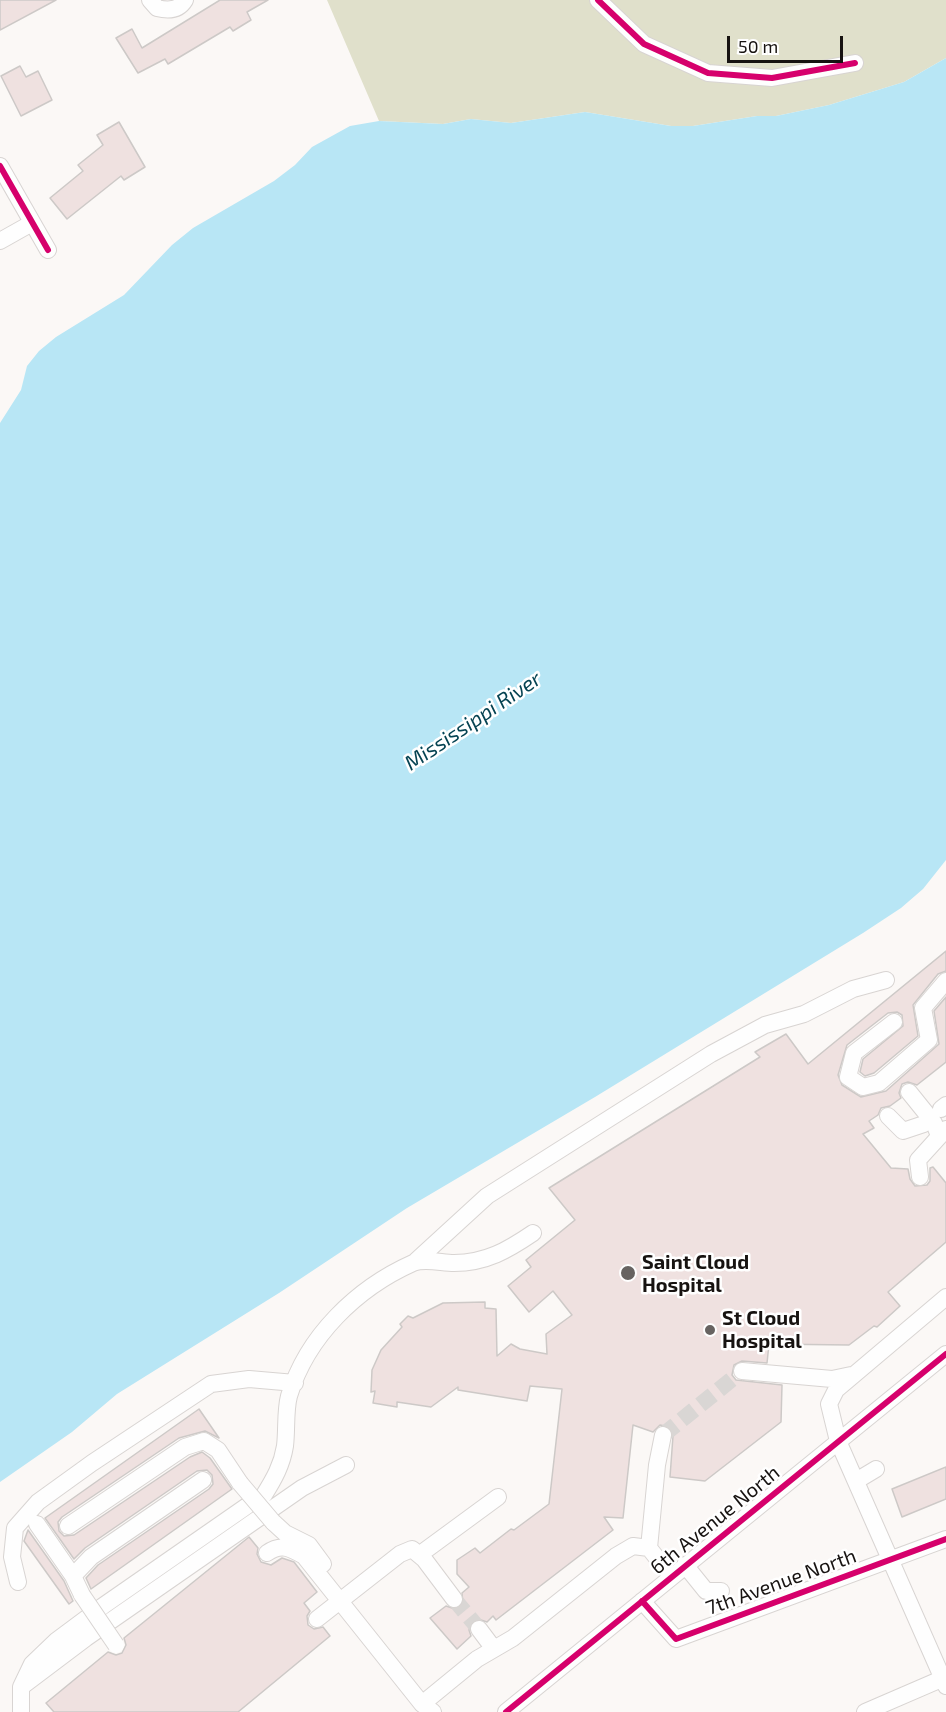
<!DOCTYPE html>
<style>
body{margin:0}
#map{position:relative;width:946px;height:1712px;overflow:hidden;background:#fbf8f6;font-family:"Exo 2",sans-serif}
canvas{display:block}
.scale{position:absolute;left:727px;top:36px;width:116px;height:27px;box-sizing:border-box;border:3px solid #171311;border-top:0;padding-left:8px;font-size:18px;line-height:21px;white-space:nowrap;color:#171311;-webkit-text-stroke:4px #fff;paint-order:stroke}
</style>
<div id="map">
<canvas width="946" height="1712"></canvas>
<div class="scale">50 m</div>
</div>
<script>
const c = document.querySelector('canvas').getContext('2d');
c.lineJoin = 'round';
function fill(path, color) { c.fillStyle = color; c.fill(path, 'evenodd'); }
function trace(path, color, width, dash) { c.strokeStyle = color; c.lineWidth = width; c.lineCap = dash ? 'butt' : 'round'; c.setLineDash(dash || []); c.stroke(path); }
function label(font, color, halo, rows, align = 'center') {
  c.font = font + ' "Exo 2",sans-serif'; c.lineWidth = 5; c.setLineDash([]); c.textBaseline = 'middle'; c.strokeStyle = halo; c.fillStyle = color; for (const [text, x, y, turn = 0] of rows) {
    c.save(); c.translate(x, y); c.rotate((+turn || 0) * Math.PI / 180); c.textAlign = isNaN(turn) ? turn : align; if (halo) c.strokeText(text, 0, 0); c.fillText(text, 0, 0); c.restore();
  }
}
fill(new Path2D(`
 M 327,0 L 946,0 L 946,58 L 904,82 L 829,105 L 776,116 L 757,116 L 693,126 L 671,126 L 585,112 L 511,123 L 471,119 L 443,124 L 379,121 Z`), '#e0e0cb');
fill(new Path2D(`
 M 946,58 L 946,860 L 923,889 L 901,908 L 863,933 L 595,1097 L 407,1208 L 279,1293 L 117,1394 L 72,1432 L 0,1482 L 0,423 L 21,390 L 27,366 L 39,351 L 56,337 L 124,295 L 172,245 L 193,228 L 274,181 L 295,165 L 312,147 L 350,126 L 379,121 L 443,124 L 471,119 L 511,123 L 585,112 L 671,126 L 693,126 L 757,116 L 776,116 L 829,105 L 904,82 Z`), '#b8e6f5');
const building = new Path2D(`
 M 0,0 L 56,0 L 0,30 Z
 M 220,0 L 268,0 L 247,12 L 251,20 L 233,31 L 230,27 L 168,64 L 165,59 L 138,73 L 116,38 L 132,29 L 142,48 Z
 M 20,66 L 26,77 L 38,71 L 52,100 L 21,116 L 1,76 Z
 M 119,122 L 145,167 L 124,180 L 121,176 L 67,219 L 50,198 L 83,171 L 78,165 L 103,145 L 97,135 Z
 M 946,951 L 946,971 L 938,974 L 913,1005 L 918,1036 L 874,1073 L 865,1076 L 860,1072 L 863,1059 L 903,1026 L 902,1015 L 897,1012 L 888,1013 L 847,1045 L 838,1075 L 842,1085 L 861,1097 L 886,1091 L 939,1044 L 934,1011 L 946,997 L 946,1062 L 917,1085 L 908,1082 L 902,1084 L 899,1093 L 901,1098 L 890,1106 L 881,1108 L 878,1115 L 869,1121 L 874,1128 L 863,1134 L 891,1168 L 908,1169 L 910,1179 L 915,1186 L 927,1185 L 930,1181 L 930,1168 L 933,1167 L 946,1183 L 946,1242 L 888,1292 L 900,1306 L 877,1327 L 874,1326 L 849,1345 L 769,1344 L 767,1363 L 742,1361 L 734,1365 L 732,1375 L 736,1380 L 782,1385 L 781,1422 L 705,1481 L 670,1477 L 673,1436 L 669,1427 L 660,1425 L 653,1432 L 633,1425 L 623,1518 L 604,1517 L 613,1530 L 496,1620 L 493,1616 L 487,1622 L 478,1619 L 472,1621 L 469,1630 L 471,1636 L 457,1649 L 430,1618 L 446,1606 L 455,1609 L 463,1604 L 462,1593 L 469,1587 L 457,1574 L 457,1560 L 475,1548 L 480,1553 L 511,1529 L 514,1530 L 549,1504 L 562,1389 L 530,1386 L 527,1401 L 458,1390 L 458,1387 L 431,1407 L 397,1402 L 397,1407 L 373,1403 L 375,1391 L 371,1392 L 372,1370 L 381,1350 L 402,1327 L 400,1324 L 408,1316 L 413,1318 L 443,1303 L 485,1302 L 485,1308 L 496,1309 L 497,1356 L 511,1344 L 520,1349 L 547,1354 L 546,1334 L 572,1315 L 553,1291 L 529,1312 L 508,1286 L 531,1267 L 526,1260 L 575,1220 L 549,1188 L 760,1057 L 755,1052 L 786,1034 L 808,1064 Z
 M 199,1409 L 219,1438 L 205,1431 L 179,1438 L 62,1517 L 58,1522 L 59,1531 L 64,1536 L 74,1535 L 190,1457 L 202,1452 L 210,1458 L 232,1489 L 91,1589 L 86,1578 L 98,1565 L 209,1489 L 213,1484 L 212,1475 L 207,1470 L 197,1471 L 85,1548 L 74,1559 L 45,1518 Z
 M 946,1467 L 946,1499 L 902,1517 L 892,1489 Z
 M 28,1530 L 64,1581 L 73,1601 L 69,1604 L 24,1541 Z
 M 249,1537 L 258,1548 L 257,1554 L 261,1562 L 271,1565 L 282,1558 L 294,1562 L 317,1592 L 304,1603 L 310,1611 L 307,1616 L 308,1625 L 314,1629 L 323,1627 L 330,1636 L 238,1712 L 54,1712 L 46,1703 L 108,1652 L 116,1655 L 122,1653 L 126,1645 L 124,1638 Z`);
fill(building, '#efe1e0');
trace(building, '#cdc9c7', 1.5);
trace(new Path2D(`
 M 663,1435 L 742,1371
 M 454,1599 L 479,1629`), '#d9d6d4', 16, [16, 8]);
const minor = new Path2D(`
 M 150,0 L 157,8 C 169,11 179,10 185,0
 M 598,0 L 644,44 L 708,73 L 772,78 L 855,63
 M 0,166 L 48,250
 M 0,241 L 32,223
 M 894,1022 L 854,1053 L 848,1077 L 863,1087 L 879,1083 L 929,1040 L 923,1008 L 946,981
 M 909,1092 L 934,1123 L 939,1136
 M 941,1109 L 946,1105
 M 888,1116 L 903,1131 L 924,1124
 M 920,1177 L 918,1160 L 946,1129
 M 416,1261 L 487,1196 L 711,1054 L 765,1025 L 804,1014 L 853,989 L 886,980
 M 946,1297 L 836,1390 L 829,1404 L 838,1441 L 946,1686
 M 742,1371 L 832,1379 L 851,1375
 M 663,1435 L 657,1465 L 649,1548 L 672,1577
 M 856,1481 L 876,1469
 M 264,1495 C 274,1479 282,1465 285,1446 C 287,1430 285,1411 289,1396 C 307,1336 357,1288 413,1263 C 424,1258 442,1263 454,1263 C 486,1263 508,1250 533,1233
 M 273,1522 L 285,1533 L 309,1545 L 323,1564
 M 37,1524 L 73,1576
 M 68,1526 L 185,1447 L 204,1441 L 218,1450 L 240,1483
 M 267,1553 C 281,1543 290,1548 304,1556 L 422,1704 L 433,1712
 M 419,1555 L 498,1497
 M 685,1565 L 706,1591 L 721,1591
 M 18,1582 L 12,1557 L 15,1528 L 38,1502 L 92,1463 L 211,1384 L 249,1379 L 295,1383
 M 82,1595 L 73,1576 L 91,1557 L 203,1480
 M 642,1601 L 676,1639 L 946,1539
 M 317,1619 L 400,1554 L 412,1549 L 424,1559 L 454,1599
 M 479,1629 L 494,1649
 M 21,1687 L 86,1638 L 302,1488 L 346,1465
 M 422,1704 L 477,1659 L 513,1638 L 616,1556 L 633,1546 L 649,1548
 M 21,1712 L 21,1687 L 32,1664 L 56,1641 L 103,1606 L 247,1506
 M 506,1712 L 946,1354
 M 865,1712 L 946,1677`);
trace(minor, '#d8d4d2', 18);
trace(minor, '#fefefe', 16);
const minorBridge = new Path2D(`
 M 240,1483 L 273,1522
 M 82,1595 L 116,1645`);
trace(minorBridge, '#d8d4d2', 18, []);
trace(minorBridge, '#fefefe', 16);
trace(new Path2D(`
 M 598,0 L 644,44 L 708,73 L 772,78 L 855,63
 M 0,166 L 48,250
 M 642,1601 L 676,1639 L 946,1539
 M 506,1712 L 946,1354`), '#d6006c', 6);
for (const [x, y, r, color] of [
 [628,1273,8,"#676361"],
 [710,1330,6,"#676361"]
]) { const dot = new Path2D(); dot.arc(x, y, r, 0, 2 * Math.PI); c.fillStyle = color; c.fill(dot); trace(dot, '#fff', 2); }
label('bold 20px', '#171311', '#fff', [
 ["Saint Cloud",642,1262],
 ["Hospital",642,1285],
 ["St Cloud",722,1318],
 ["Hospital",722,1341]
], 'left');
label('20px', '#171311', '#fff', [
 ["6th Avenue North",715,1520,-39],
 ["7th Avenue North",781,1582,-20]
]);
label('italic 21px', '#054352', '#fff', [
 ["Mississippi River",473,721,-34]
]);
</script>
